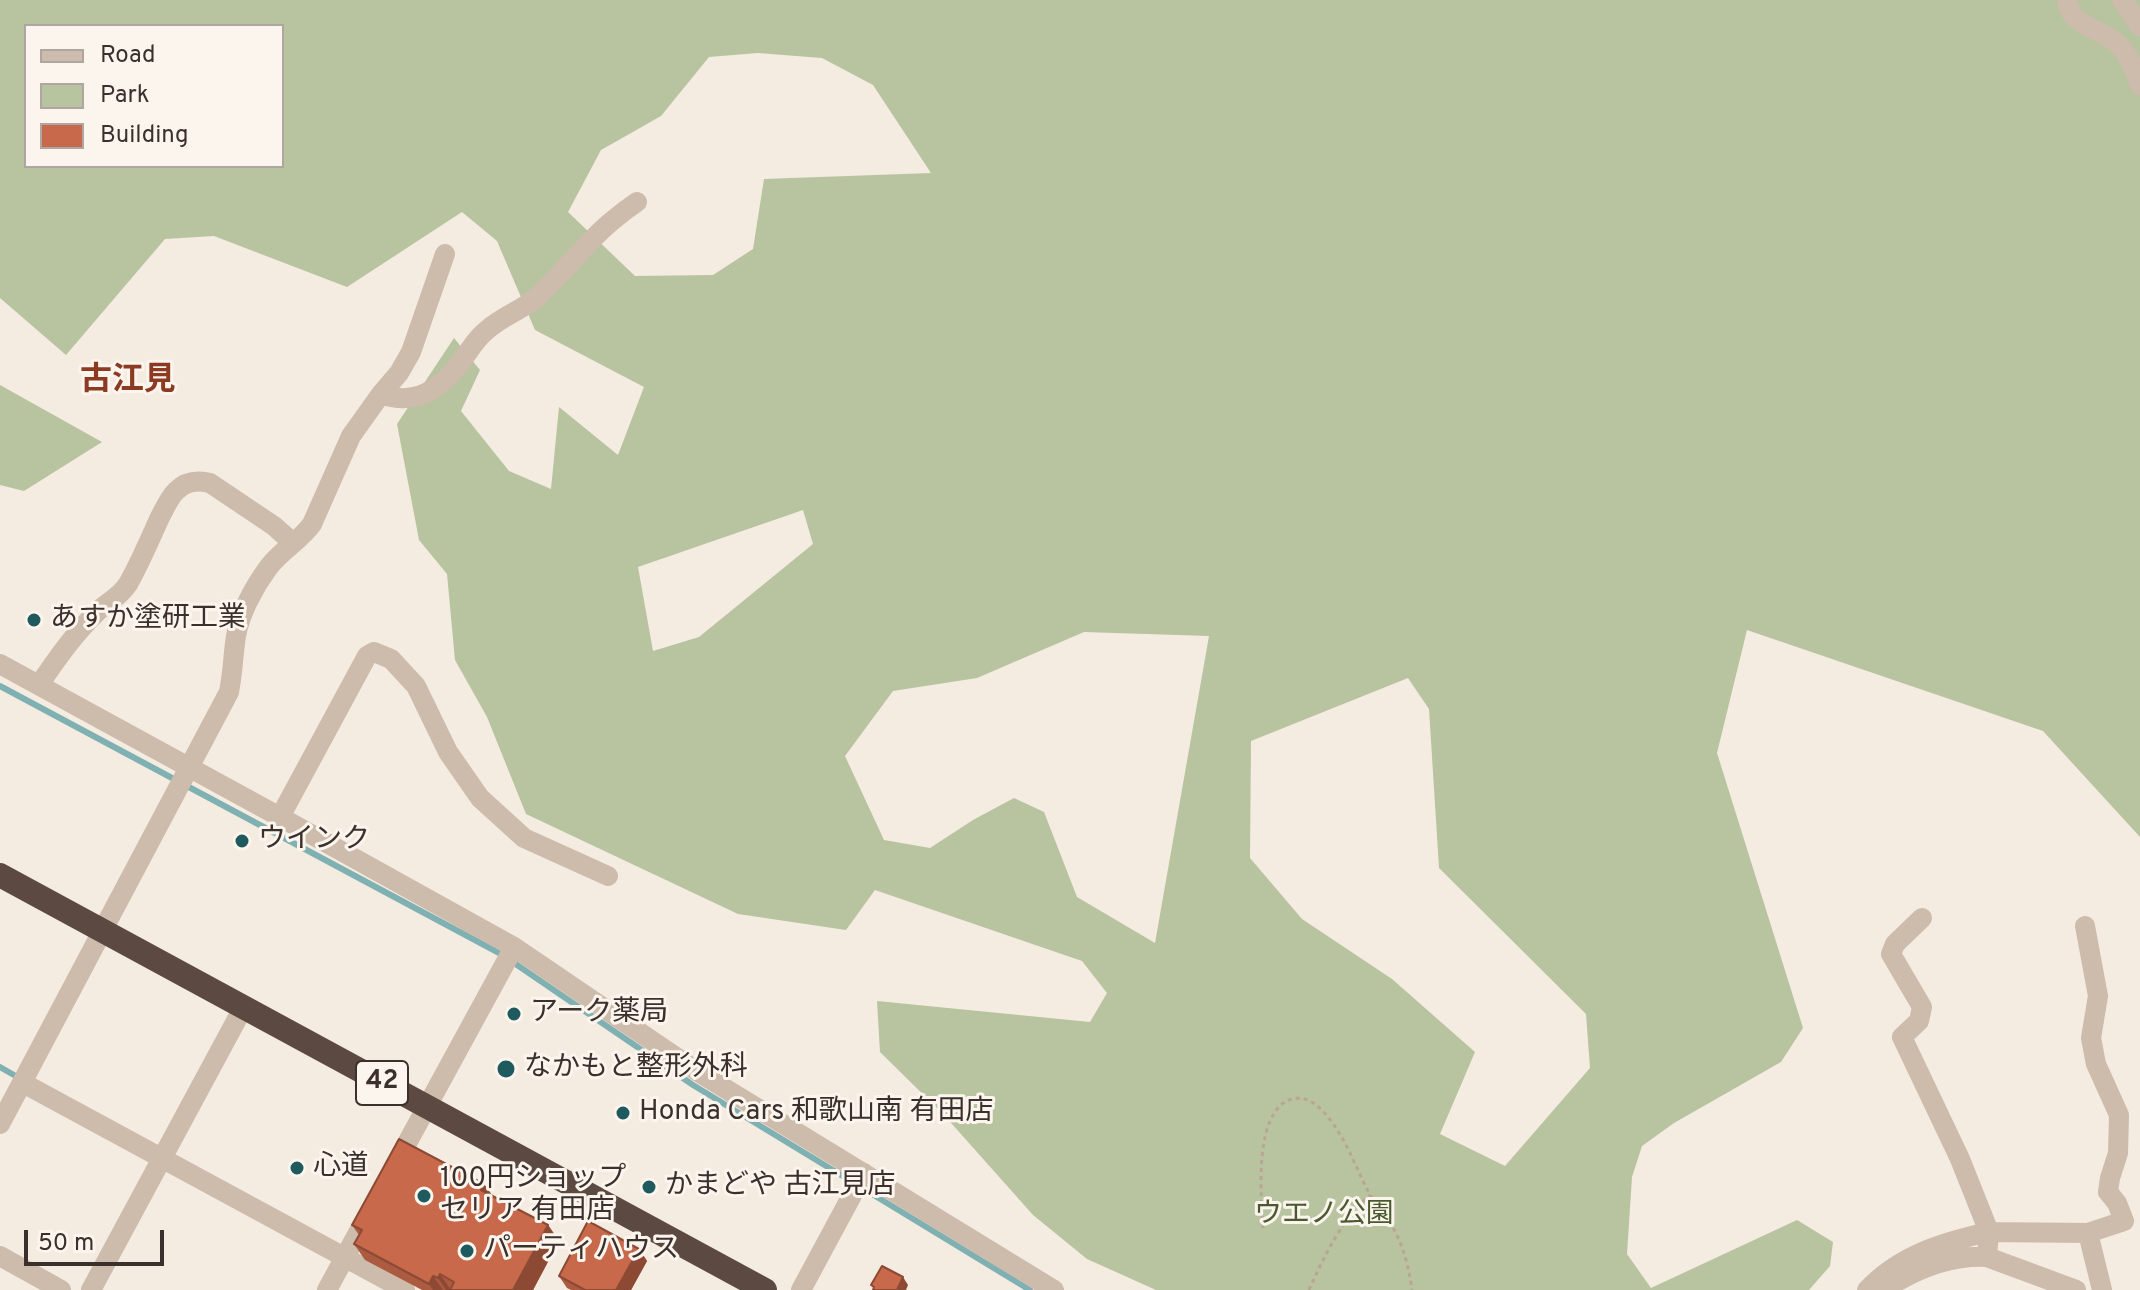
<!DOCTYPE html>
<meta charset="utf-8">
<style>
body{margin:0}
#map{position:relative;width:2140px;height:1290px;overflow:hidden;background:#f4ebe1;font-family:Overpass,sans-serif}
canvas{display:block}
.legend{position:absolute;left:24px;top:24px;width:260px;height:144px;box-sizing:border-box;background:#fbf5ee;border:2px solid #aea6a0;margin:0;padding:10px 14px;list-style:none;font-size:24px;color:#3b302b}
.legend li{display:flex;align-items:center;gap:16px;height:40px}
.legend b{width:40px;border:2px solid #aea6a0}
.scale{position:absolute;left:24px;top:1230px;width:140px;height:36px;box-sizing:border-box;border:4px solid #3b302b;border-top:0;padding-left:10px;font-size:24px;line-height:28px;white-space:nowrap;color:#3b302b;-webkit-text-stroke:6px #fbf5ee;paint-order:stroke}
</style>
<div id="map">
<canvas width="2140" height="1290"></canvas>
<ul class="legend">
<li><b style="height:10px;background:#cdbbac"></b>Road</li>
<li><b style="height:22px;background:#b8c4a0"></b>Park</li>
<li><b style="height:22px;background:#c8694b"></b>Building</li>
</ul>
<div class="scale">50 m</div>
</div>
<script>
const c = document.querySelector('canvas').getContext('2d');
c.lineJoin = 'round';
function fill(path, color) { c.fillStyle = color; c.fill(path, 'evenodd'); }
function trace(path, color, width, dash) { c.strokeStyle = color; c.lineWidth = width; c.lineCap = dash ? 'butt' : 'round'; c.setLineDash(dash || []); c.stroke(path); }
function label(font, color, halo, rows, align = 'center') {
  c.font = font + ' Overpass,"Noto Sans JP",sans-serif'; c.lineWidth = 6; c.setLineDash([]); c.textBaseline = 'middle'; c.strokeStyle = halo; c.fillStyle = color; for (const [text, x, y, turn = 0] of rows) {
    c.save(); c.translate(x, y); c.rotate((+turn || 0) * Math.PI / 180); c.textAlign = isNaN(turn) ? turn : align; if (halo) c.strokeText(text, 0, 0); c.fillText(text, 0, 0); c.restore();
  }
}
fill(new Path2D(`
 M 0,0 L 2140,0 L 2140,837 L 2043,731 L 1747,630 L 1717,753 L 1803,1028 L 1781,1062 L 1674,1123 L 1642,1146 L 1632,1177 L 1627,1254 L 1651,1288 L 1797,1220 L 1833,1242 L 1830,1266 L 1809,1290 L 1156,1290 L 1087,1259 L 1033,1215 L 944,1115 L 880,1052 L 877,1001 L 1090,1022 L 1107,993 L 1082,961 L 875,890 L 846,930 L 738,914 L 526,814 L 487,717 L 455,660 L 447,574 L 419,540 L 397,424 L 454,338 L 480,370 L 461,411 L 509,471 L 551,489 L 559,407 L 618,455 L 644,387 L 535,330 L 497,241 L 462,212 L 347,287 L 214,236 L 165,239 L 66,355 L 0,298 ZM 26,26 L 282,26 L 282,166 L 26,166 ZM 758,53 L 822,58 L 873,85 L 931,173 L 764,179 L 753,249 L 713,275 L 635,276 L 568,212 L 601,150 L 661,116 L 709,57 ZM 803,510 L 813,544 L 699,637 L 653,651 L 638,567 ZM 1084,632 L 1209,636 L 1155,943 L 1077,897 L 1044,812 L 1014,798 L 973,820 L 930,848 L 884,840 L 845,756 L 893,691 L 977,678 ZM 1408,678 L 1429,709 L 1439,868 L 1586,1014 L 1590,1068 L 1505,1166 L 1440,1134 L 1475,1052 L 1392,979 L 1302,919 L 1250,858 L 1251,741 Z
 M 0,385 L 102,442 L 24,491 L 0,485 Z`), '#b8c4a0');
trace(new Path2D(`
 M 0,686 L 501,954 L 693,1085 L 1030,1290
 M 0,1067 L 21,1079`), '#7fb0b2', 6);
trace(new Path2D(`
 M 1263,1228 C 1261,1197 1253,1110 1292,1099 C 1307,1095 1319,1106 1328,1117 C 1346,1139 1355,1166 1368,1191 C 1372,1199 1378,1204 1383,1211 C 1400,1236 1408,1260 1412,1290
 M 1309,1290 C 1325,1255 1341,1220 1370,1195`), '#b9a596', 3, [4, 4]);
trace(new Path2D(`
 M 2067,0 C 2068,26 2104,29 2119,45 C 2129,56 2135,70 2140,85
 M 2122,0 L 2140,26
 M 381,394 L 399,373 L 411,352 L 445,254
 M 0,664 L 280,817 L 514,947 L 695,1070 L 1054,1290
 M 39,685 C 56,660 74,634 96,613 C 107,602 120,597 128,584 C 140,563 150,539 160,517 C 165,508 169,498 176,491 C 186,481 197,480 210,483 L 274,526 L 293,543
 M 280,817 L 367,656 L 374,652 L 391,659 L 416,686 L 448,752 L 480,798 L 524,838 L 608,876
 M 1922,918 L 1895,944 L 1891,954 L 1922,1007 L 1919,1021 L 1902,1037 L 1960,1159 L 1989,1232 L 1987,1257
 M 23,1083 L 405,1290
 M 0,1124 L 229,692 C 233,672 233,655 236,636 C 240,613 254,587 268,568 C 280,551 300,541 312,524 L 351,436 L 381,394 C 414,406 439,391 460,363 C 469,352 475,339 487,330 C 502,316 523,310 538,296 C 564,273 585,243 612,221 C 620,214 628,208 637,202
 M 394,1167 L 514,947
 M 2088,1233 L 2102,1290
 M 0,1256 L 61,1290
 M 91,1290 L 243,1008
 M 327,1290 L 371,1209
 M 801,1290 L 864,1173
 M 1867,1290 C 1900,1255 1943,1242 1989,1232 L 2088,1233 L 2124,1221 L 2117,1203 L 2108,1192 L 2110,1178 L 2118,1153 L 2119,1115 L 2096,1064 L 2091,1038 L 2098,996 L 2085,926
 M 1883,1290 C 1914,1270 1950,1255 1987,1257 L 2076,1290`), '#cdbbac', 20);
trace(new Path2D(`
 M 0,875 L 765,1290`), '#5c4a42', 24);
fill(new Path2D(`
 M 484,1184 L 492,1195 L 548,1225 L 559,1241 L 533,1290 L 422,1290 L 365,1260 L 354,1244 L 359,1235 L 352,1225 Z
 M 639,1249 L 647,1261 L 631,1290 L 571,1290 L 567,1288 L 559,1276 Z`), '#ac5a40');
fill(new Path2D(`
 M 484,1184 L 495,1200 L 481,1190 Z
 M 548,1225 L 559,1241 L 533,1290 L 513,1290 Z
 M 639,1249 L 647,1261 L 631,1290 L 616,1290 Z
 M 440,1274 L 451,1290 L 446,1290 L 438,1278 Z
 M 433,1276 L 443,1290 L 433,1290 L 429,1284 Z
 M 903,1277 L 908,1285 L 906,1290 L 897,1290 Z`), '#8c4a34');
const building = new Path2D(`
 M 399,1139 L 484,1184 L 481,1190 L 548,1225 L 513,1290 L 450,1290 L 454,1282 L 440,1274 L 438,1278 L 433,1276 L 429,1284 L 354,1244 L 362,1230 L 352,1225 Z
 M 588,1221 L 639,1249 L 616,1290 L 585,1290 L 559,1276 Z
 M 882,1266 L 903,1277 L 897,1290 L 873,1290 L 874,1287 L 871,1285 Z`);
fill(building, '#c8694b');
trace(building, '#8c4a34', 2);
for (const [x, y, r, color] of [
 [34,620,8,"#1f5a5e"],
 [242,841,8,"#1f5a5e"],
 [514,1014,8,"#1f5a5e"],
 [506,1069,10,"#1f5a5e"],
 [623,1113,8,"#1f5a5e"],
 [297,1168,8,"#1f5a5e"],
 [649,1187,8,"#1f5a5e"],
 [424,1196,8,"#1f5a5e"],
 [467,1251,8,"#1f5a5e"]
]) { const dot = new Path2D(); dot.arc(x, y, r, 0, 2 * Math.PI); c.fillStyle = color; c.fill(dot); trace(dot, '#fbf5ee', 3); }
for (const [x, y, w] of [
 [382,1083,52]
]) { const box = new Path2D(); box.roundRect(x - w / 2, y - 22, w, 44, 6); c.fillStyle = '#fbf5ee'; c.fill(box); trace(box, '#3b302b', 2); }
label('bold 26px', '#3b302b', null, [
 ["42",382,1083]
]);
label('28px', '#3b302b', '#fbf5ee', [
 ["あすか塗研工業",50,620],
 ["ウインク",258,841],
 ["アーク薬局",530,1014],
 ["なかもと整形外科",524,1069],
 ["Honda Cars 和歌山南 有田店",639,1113],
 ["心道",313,1168],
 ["100円ショップ",440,1180],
 ["セリア 有田店",440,1212],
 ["かまどや 古江見店",665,1187],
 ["パーティハウス",483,1251]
], 'left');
label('28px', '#4a5a2e', '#fbf5ee', [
 ["ウエノ公園",1324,1216]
]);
label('bold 32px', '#8c3b22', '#fbf5ee', [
 ["古江見",128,383]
]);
</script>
